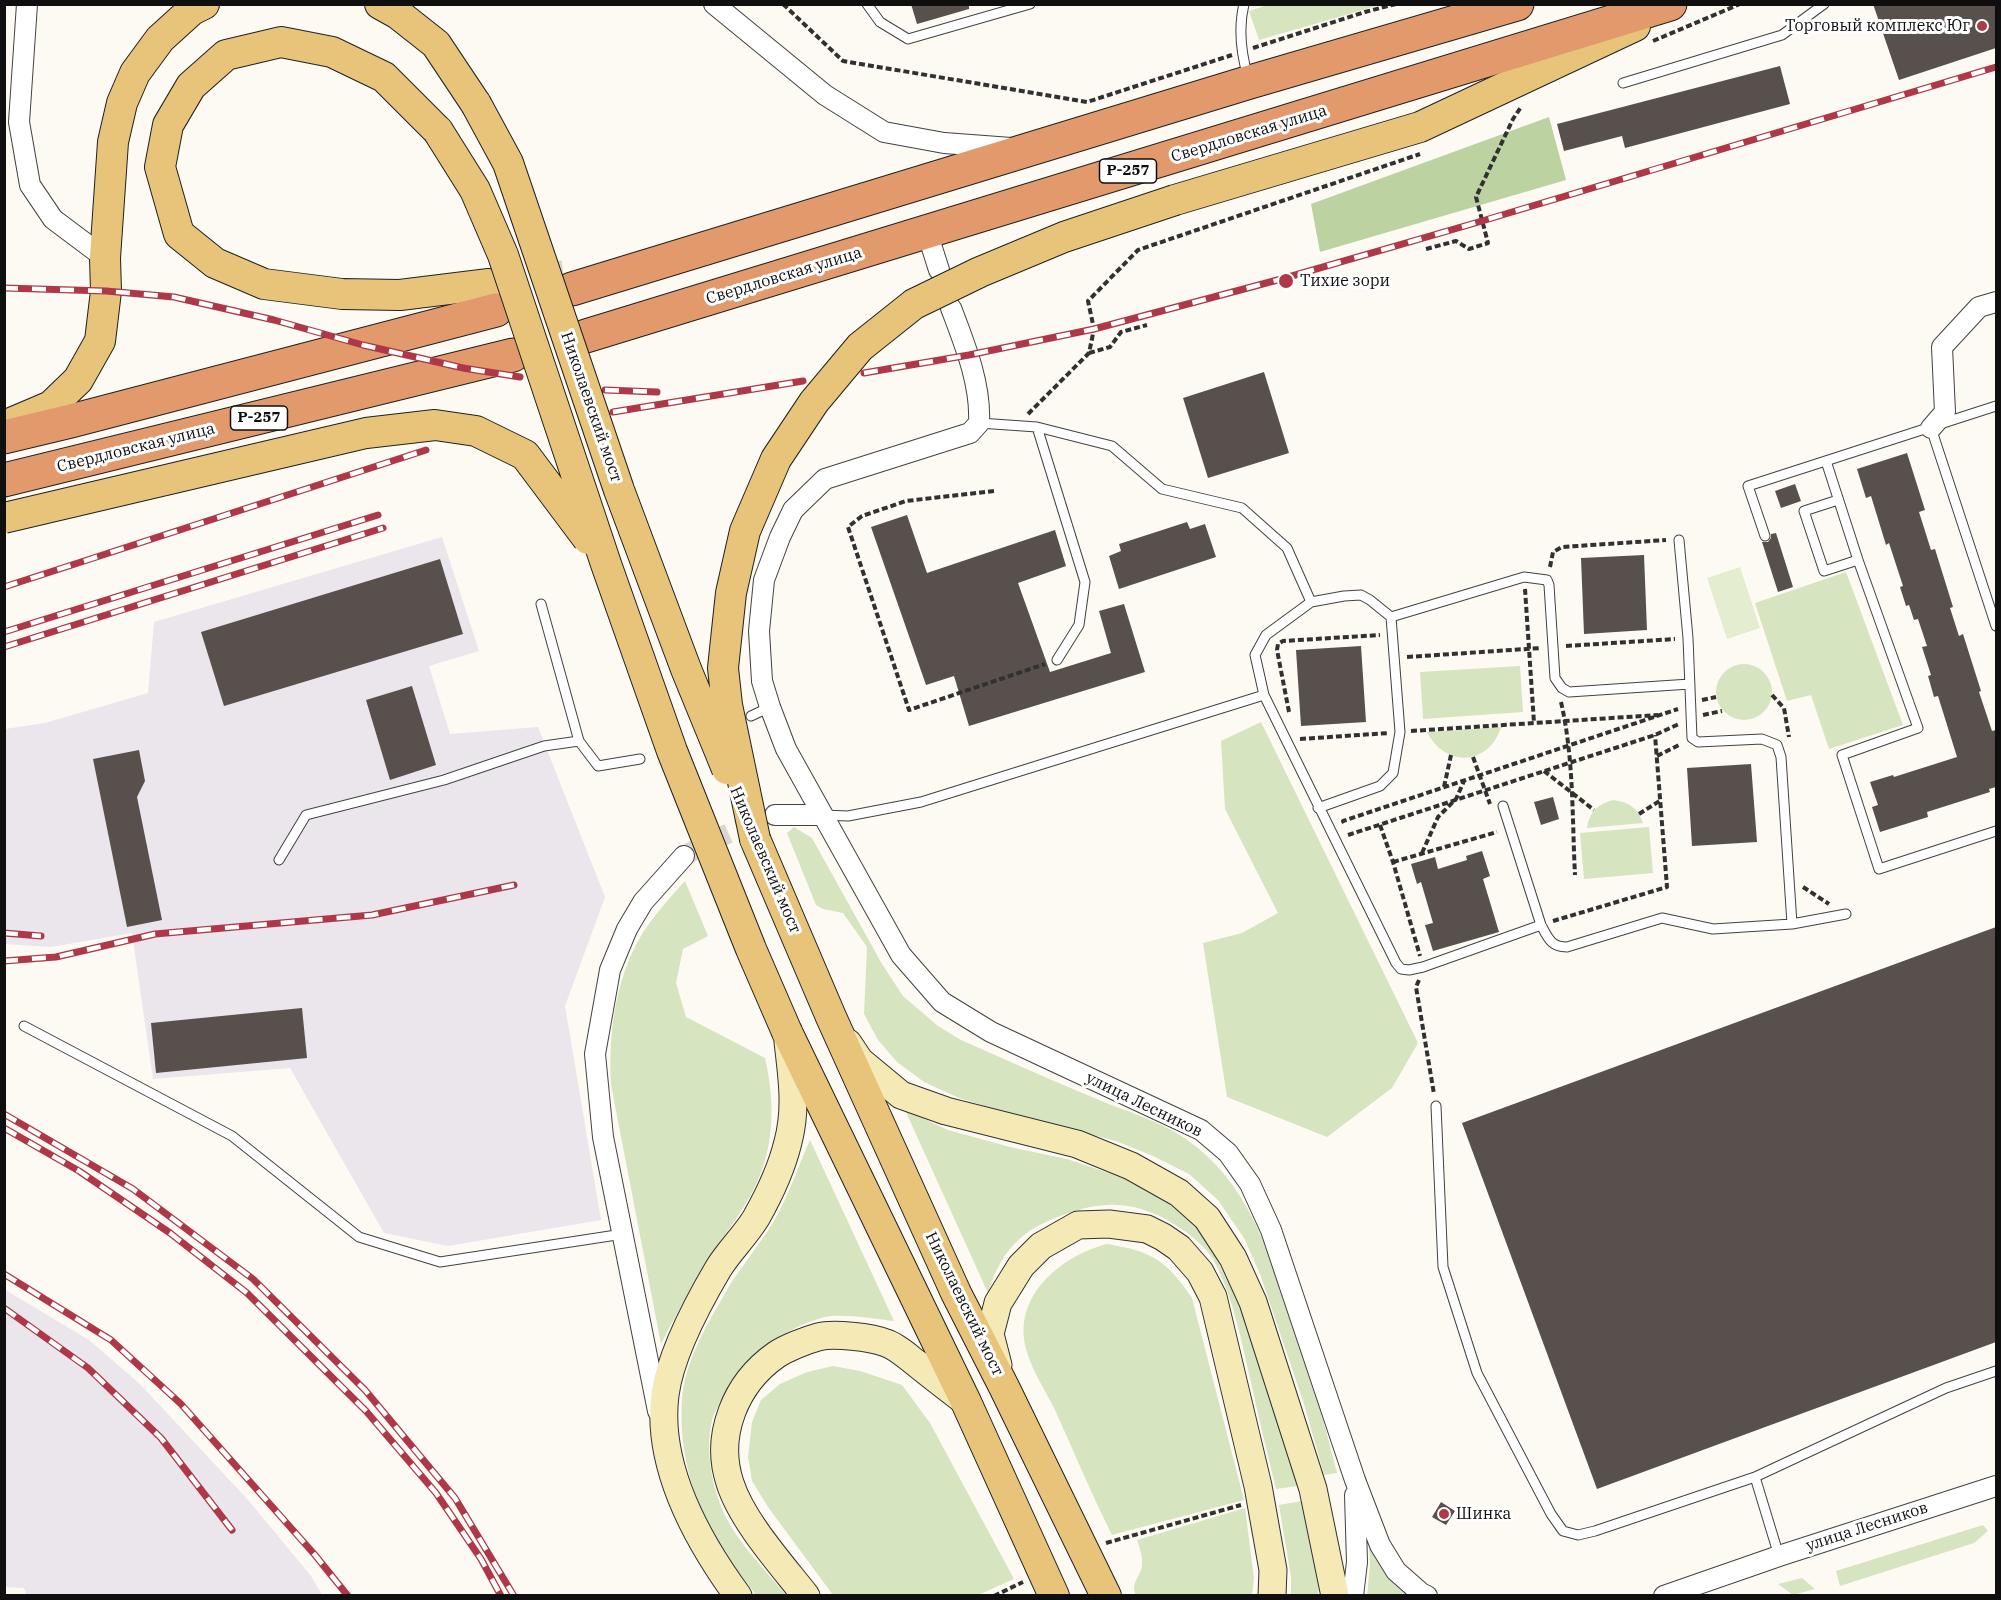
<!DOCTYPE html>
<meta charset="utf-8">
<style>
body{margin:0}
#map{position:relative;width:2001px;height:1600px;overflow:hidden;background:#fdfaf3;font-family:"IBM Plex Serif",serif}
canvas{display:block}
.frame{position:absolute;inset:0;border:6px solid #0f0f0f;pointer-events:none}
</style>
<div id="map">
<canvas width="2001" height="1600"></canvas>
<div class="frame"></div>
</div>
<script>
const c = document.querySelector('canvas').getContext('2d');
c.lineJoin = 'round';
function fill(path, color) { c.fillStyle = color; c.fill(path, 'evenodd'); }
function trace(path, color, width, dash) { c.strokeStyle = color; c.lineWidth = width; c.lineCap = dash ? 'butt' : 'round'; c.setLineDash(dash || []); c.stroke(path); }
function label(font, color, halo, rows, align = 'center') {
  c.font = font + ' "IBM Plex Serif",serif'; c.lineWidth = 6; c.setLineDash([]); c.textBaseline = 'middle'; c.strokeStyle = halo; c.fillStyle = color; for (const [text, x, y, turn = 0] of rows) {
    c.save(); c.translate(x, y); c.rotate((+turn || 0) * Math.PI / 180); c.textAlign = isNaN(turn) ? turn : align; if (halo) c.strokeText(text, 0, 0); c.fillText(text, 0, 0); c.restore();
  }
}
fill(new Path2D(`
 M 442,537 L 479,651 L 429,666 L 450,734 L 538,727 L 605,897 L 565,1006 L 601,1220 L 448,1246 L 384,1233 L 290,1068 L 153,1079 L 132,933 L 51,947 L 5,944 L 5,729 L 45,723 L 148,693 L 154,622 Z
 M 4,1289 L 89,1340 L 140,1384 L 249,1501 L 311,1576 L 322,1595 L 27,1596 L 24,1588 L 5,1587 Z`), '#ebe5ec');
fill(new Path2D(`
 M 1271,4 L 1380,4 L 1380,5 L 1259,40 L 1249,11 Z
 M 1846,572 L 1903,725 L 1829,749 L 1811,695 L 1787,701 L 1755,603 Z
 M1716 692a28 28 0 1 1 56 0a28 28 0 1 1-56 0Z
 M 1520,666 L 1523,712 L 1423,719 L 1420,672 Z
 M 1261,722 L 1418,1043 L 1392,1088 L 1327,1137 L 1227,1097 L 1203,943 L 1242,933 L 1278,913 L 1225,809 L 1221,741 Z
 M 1501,727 C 1489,766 1445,768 1427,732 Z
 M 1613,800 C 1629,802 1638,808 1643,823 L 1587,828 C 1589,812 1598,804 1613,800 Z
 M 794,827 L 812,838 L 882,964 L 903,996 L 938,1026 L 961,1040 C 1007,1060 1053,1081 1099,1100 C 1128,1112 1160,1121 1186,1139 C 1247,1181 1268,1250 1291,1316 C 1309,1368 1324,1420 1337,1473 L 1324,1475 L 1304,1404 L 1260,1274 L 1244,1238 L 1218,1200 L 1189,1174 L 1153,1156 L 1116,1141 L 998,1110 L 959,1098 L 924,1082 L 897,1062 L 878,1040 L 864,1014 L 867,947 L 843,913 L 823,909 L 816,905 L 787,833 Z
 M 1649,827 L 1653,873 L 1584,879 L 1580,833 Z
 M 685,881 L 708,936 L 683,949 L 676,983 L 686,1017 L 765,1058 C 774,1097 775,1137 760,1175 C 748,1207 723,1235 705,1264 C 689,1290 675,1317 661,1344 L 611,1085 C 608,1033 616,972 646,928 C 658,911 671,896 685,881 Z
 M 905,1110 L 948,1130 L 1010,1147 L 1067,1159 L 1139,1183 L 1171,1201 L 1192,1221 L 1207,1241 L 1241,1307 L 1298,1486 L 1276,1489 C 1267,1452 1258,1415 1250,1378 C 1241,1339 1233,1297 1214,1261 C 1208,1250 1196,1240 1186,1232 C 1151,1207 1117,1197 1075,1211 C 1027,1226 1003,1244 988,1293 Z
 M 810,1140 L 894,1321 C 876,1319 842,1313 825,1317 C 780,1329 742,1359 721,1401 C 718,1407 713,1414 712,1421 C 706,1445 710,1475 718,1498 C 730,1536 762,1566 786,1595 L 756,1595 C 739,1572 720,1549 708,1524 C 689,1486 679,1442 682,1400 C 684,1364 706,1326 724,1295 C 740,1266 764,1241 779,1212 C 791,1189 799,1164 810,1140 Z
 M 1107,1244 C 1116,1246 1126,1247 1135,1250 C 1163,1258 1177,1276 1192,1298 L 1244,1500 L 1112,1535 C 1091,1493 1074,1452 1055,1410 C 1046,1391 1033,1373 1027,1352 C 1010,1298 1060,1256 1107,1244 Z
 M 833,1366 L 860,1371 L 902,1385 L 930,1423 L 1014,1579 L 978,1595 L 833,1595 L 768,1507 L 752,1481 L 748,1457 L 752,1422 L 761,1400 L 780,1384 L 807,1372 Z
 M 1302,1501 L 1319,1582 L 1318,1595 L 1291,1595 L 1291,1577 L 1279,1505 Z
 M 1245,1508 L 1254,1578 L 1252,1595 L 1136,1595 C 1130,1583 1140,1578 1142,1566 C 1143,1557 1140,1549 1137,1540 Z
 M 1983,1525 L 1988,1531 L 1974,1543 L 1840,1586 L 1836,1571 Z
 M 1369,1546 L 1375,1546 C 1384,1566 1391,1583 1410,1595 L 1367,1596 L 1370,1565 Z
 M 1802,1578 L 1815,1589 L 1793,1595 L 1778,1584 Z`), '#d6e4c0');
fill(new Path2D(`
 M 1549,117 L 1566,180 L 1320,252 L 1311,204 Z`), '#bcd3a1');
fill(new Path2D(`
 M 1740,567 L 1760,628 L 1727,639 L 1707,578 Z`), '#e5edd1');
fill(new Path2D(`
 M 911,4 L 969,4 L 969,9 L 917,24 Z
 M 1873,4 L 1996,4 L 1996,48 L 1899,80 Z
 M 1780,66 L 1790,104 L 1625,148 L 1622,136 L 1564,151 L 1557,124 Z
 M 1264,372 L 1289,453 L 1208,478 L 1183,398 Z
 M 1907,453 L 1925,510 L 1919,512 L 1931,550 L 1935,549 L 1953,607 L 1950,608 L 1959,636 L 1963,634 L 1981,691 L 1979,692 L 1992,731 L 1996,730 L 1996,787 L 1989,789 L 1990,792 L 1927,812 L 1928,817 L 1880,832 L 1872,807 L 1878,805 L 1870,782 L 1893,775 L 1894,777 L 1957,757 L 1938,696 L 1934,697 L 1928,676 L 1931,675 L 1922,647 L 1927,646 L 1918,619 L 1914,620 L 1909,605 L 1906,606 L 1900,587 L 1903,586 L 1889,543 L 1886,545 L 1871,496 L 1866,498 L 1857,469 Z
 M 1795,484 L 1801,501 L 1781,508 L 1775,491 Z
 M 907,515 L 927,573 L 1055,530 L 1066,566 L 1018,583 L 1050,672 L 1111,653 L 1099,611 L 1124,604 L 1145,672 L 969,726 L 954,676 L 926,685 L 871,527 Z
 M 1187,522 L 1190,529 L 1205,524 L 1216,557 L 1119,589 L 1109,556 L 1121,551 L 1119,544 Z
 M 1776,533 L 1793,587 L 1778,592 L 1762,542 L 1768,542 L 1771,538 L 1771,534 Z
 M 1644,555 L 1647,630 L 1584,634 L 1581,558 Z
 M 440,559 L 463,634 L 224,706 L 201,632 Z
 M 1361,646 L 1366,722 L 1301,726 L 1296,650 Z
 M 412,686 L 436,765 L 390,780 L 366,700 Z
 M 139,750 L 145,781 L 137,797 L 162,920 L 127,927 L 93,759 Z
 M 1751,764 L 1757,842 L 1692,846 L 1687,768 Z
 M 1553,797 L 1559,819 L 1541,825 L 1534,802 Z
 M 1482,851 L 1490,876 L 1483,879 L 1499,932 L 1433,951 L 1425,925 L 1433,923 L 1421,882 L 1417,884 L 1411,864 L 1435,857 L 1438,869 L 1467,860 L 1466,856 Z
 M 1996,927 L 1996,1342 L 1597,1489 L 1462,1123 Z
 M 302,1008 L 307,1058 L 156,1073 L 151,1023 Z
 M 1441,1502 L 1455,1511 L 1446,1525 L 1432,1517 Z`), '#57504d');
trace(new Path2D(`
 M 684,856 L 705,844 L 761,819`), '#d9d7d1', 20, [20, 10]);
trace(new Path2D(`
 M 489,284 L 566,275`), '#d9d7d1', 30, [30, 15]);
const lane = new Path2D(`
 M 867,4 L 880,22 L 908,39 L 1030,4
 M 1244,4 C 1238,29 1241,53 1248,77
 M 1623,83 L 1782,35 L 1824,4
 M 979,423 L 1037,427 L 1112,446 L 1162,489 L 1242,508 L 1287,548 L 1311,602
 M 1037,427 L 1085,582 L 1079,625 L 1057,660
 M 1931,428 L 1996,626
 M 1826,461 L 1858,560 L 1918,728 L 1842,755 L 1879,869 L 1996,831
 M 1838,500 L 1804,511 L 1824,571 L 1858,560
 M 1765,536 L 1748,486 L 1996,406
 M 541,604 L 579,741
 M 1391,617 L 1524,577 L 1547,580 L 1549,585 L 1555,678 L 1562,688 L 1569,692 L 1690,684
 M 751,716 L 770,707
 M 1318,808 L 1380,786 L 1393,773 L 1400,732 L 1391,617 L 1370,600 L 1361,595 L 1344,596 L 1311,602 L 1266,635 L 1255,655 L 1264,695 L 1396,963 L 1401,969 L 1409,970 L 1423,967 L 1541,925 L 1503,806
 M 822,815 L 848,816 L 921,802 L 1264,695
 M 279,860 L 306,815 L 444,780 L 544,746 L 579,741 L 598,766 L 640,759
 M 1792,924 L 1846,914
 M 1541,925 C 1548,938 1551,947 1567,947 L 1662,918 L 1713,929 L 1792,924 L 1781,757 L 1777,745 L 1762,739 L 1698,742 L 1692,738 L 1688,638 L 1679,540
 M 24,1026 L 232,1136 L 359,1237 L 440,1262 L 623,1234
 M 1436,1106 L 1443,1267 L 1477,1373 L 1551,1514 L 1563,1531 L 1578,1535 L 1595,1531 L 1755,1477
 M 1779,1556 L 1755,1477 L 1946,1388 L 1996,1371`);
const street = new Path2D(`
 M 27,4 L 19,122 L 30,185 L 53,219 L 105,258
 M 714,4 L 825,95 L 884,132 L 944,143 L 1011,148
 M 927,232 L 939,270
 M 951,308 C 965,345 981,384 979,423 L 970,433 L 825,479 L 793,510 L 780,537 L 764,580 L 759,631 L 762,681 L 770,707 L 786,749 L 901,955 L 942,1002 L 991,1032 L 1201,1130 L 1228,1153 L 1250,1184 L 1271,1230 L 1355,1480 L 1380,1545 L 1396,1571 L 1421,1593 L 1427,1596
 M 1931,428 L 1945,412 L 1942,347 L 1979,307 L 1996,302
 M 775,815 L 822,815
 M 658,1411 L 603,1137 L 595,1054 L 610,970 L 627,929 L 643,902 L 684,856
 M 1353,1596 L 1357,1562 L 1355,1495
 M 1664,1596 L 1779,1556 L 1996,1486`);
const secondary = new Path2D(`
 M 848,1043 L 860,1061 L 901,1095 L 946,1111 L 1077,1144 L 1131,1166 L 1179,1193 L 1207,1218 L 1233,1258 L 1253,1302 L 1313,1489 L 1335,1596
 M 998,1365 L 990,1334 L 998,1303 L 1021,1266 L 1041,1246 L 1078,1225 L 1109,1224 L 1147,1229 L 1163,1237 L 1179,1248 L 1200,1272 L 1213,1297 L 1258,1486 L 1273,1570 L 1272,1596
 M 738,1596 C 697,1540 656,1467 665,1395 C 670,1356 698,1303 718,1269 C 729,1251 745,1236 756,1218 C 769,1195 782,1167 788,1142 C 797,1108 792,1077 788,1042
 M 806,1596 C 781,1564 742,1521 730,1483 C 714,1435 736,1383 776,1355 C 786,1348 807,1340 818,1337 C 833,1333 871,1337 886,1343 C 896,1346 907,1356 916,1363 C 932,1376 949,1389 966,1402`);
const primary = new Path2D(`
 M 380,4 L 398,14 L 436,44 L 476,104
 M 438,131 L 384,77 L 332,52 L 281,42 L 226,55 L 191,86 L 168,125 L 160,167 L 179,234 L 215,263 L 264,284 L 342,294 L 400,295 L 489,284
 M 1175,200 L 1420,127 L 1635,26
 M 4,426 L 51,406 L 78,380 L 100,341 L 106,291 L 105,258 L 113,142 L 122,103 L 135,73 L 160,39 L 192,10 L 204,4
 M 755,839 L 831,1017 L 956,1293 L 1004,1387 L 1106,1596
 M 787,1032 L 966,1402 L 1054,1596`);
const highway = new Path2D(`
 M 572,289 L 1250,82 L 1517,4
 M 586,336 L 1670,4
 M 4,437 L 71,421 L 496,310
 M 4,480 L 513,355`);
trace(lane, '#424242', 11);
trace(street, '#424242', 22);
trace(secondary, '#313131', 29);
trace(primary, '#202020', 32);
trace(highway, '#202020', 35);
trace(new Path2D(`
 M 783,4 L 843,61 L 1087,102 L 1232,55
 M 1653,41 L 1740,4
 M 1253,48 L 1365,12 L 1396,4
 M 1426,249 L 1456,241 L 1469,249 L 1488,243 L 1476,197 L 1513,119 L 1521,107
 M 1089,353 L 1110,347 L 1121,332 L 1147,325
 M 1028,414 L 1089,353 L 1094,329 L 1088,301 L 1138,250 L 1420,154
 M 994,491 L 906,501 L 862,516 L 848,527 L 909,710 L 1045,664
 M 1550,567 L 1553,552 L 1562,547 L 1666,540
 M 1525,589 L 1534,723
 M 1566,646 L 1675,639
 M 1407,657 L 1541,648
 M 1772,695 L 1784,708 L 1789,737
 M 1702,700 L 1716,697
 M 1561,702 C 1574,758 1572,818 1575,875
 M 1289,712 L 1277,650 L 1278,644 L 1283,641 L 1380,635
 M 1703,715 L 1722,711
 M 1411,731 L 1658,715
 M 1300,739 L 1389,733
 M 1657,756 L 1681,744
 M 1473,757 L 1490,804
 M 1544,771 L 1594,810
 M 1444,787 L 1451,755
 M 1639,814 L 1661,800
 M 1344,823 L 1343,821 L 1678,709
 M 1380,825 L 1393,862 L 1420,956
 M 1348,835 L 1655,735 L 1679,724
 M 1422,853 L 1438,817 L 1456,799 L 1464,781
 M 1393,862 L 1497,832
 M 1803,887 L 1829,904
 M 1553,921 L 1667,887 L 1655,735
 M 1419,980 L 1416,987 L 1434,1094
 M 1106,1543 L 1241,1505
 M 994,1596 L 1023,1582`), '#313131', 4, [6, 3]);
trace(lane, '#fff', 9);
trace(street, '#fff', 20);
trace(secondary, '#f5e9b6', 27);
trace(primary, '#e7c479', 30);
trace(highway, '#e2996c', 33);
const rail = new Path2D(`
 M 4,288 L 106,291 L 174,297 L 274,320 L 363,345 L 463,368 L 520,377
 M 864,373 L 969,355 L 1094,329 L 1285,278 L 1482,221 L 1996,67
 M 605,390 L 657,392
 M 613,412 L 803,381
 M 4,587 L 426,450
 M 4,632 L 378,515
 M 4,647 L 383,528
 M 4,933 L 41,936
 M 4,961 L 56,957 L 155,934 L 372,915 L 514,885
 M 4,1114 L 133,1189 L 253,1279 L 365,1390 L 455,1498 L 514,1596
 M 4,1128 L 79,1171 L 170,1233 L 247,1293 L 366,1411 L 436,1493 L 481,1559 L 501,1596
 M 4,1274 L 111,1340 L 181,1404 L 315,1555 L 348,1596
 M 4,1308 L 88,1368 L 161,1438 L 232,1530`);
trace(rail, '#ae3847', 7);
trace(rail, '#fff', 4.5, [14]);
const primaryBridge = new Path2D(`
 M 476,104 L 508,163 L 619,490 L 686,669 L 727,769
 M 438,131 L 475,190 L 503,255 L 606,564 L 672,751 L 751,949 L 787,1032
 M 4,518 L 366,433 L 435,425 L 476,431 L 525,455 L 588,539
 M 755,839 L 727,705 L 723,668 L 731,593 L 745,531 L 776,459 L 814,402 L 860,347 L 914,304 L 980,272 L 1064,237 L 1175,200`);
trace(primaryBridge, '#202020', 32, []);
trace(primaryBridge, '#e7c479', 30);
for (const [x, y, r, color] of [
 [1982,26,6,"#ae3847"],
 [1286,281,8,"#ae3847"],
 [1444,1514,6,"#ae3847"]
]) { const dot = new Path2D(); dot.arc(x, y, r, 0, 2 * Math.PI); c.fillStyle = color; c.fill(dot); trace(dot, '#fff', 2); }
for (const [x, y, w] of [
 [1128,171,57],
 [259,418,57]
]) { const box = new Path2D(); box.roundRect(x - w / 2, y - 12, w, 24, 4.5); c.fillStyle = '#fff'; c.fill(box); trace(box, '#0f0f0f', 1.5); }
label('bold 15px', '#0f0f0f', null, [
 ["Р-257",1128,171],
 ["Р-257",259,418]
]);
label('16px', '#0f0f0f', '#fff', [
 ["Торговый комплекс Юг",1970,26,"right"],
 ["Тихие зори",1300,281],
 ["Шинка",1456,1514]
], 'left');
label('16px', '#0f0f0f', '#fff', [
 ["Свердловская улица",1249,134,-17],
 ["Свердловская улица",784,276,-17],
 ["Николаевский мост",591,407,71],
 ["Свердловская улица",136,448,-14],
 ["Николаевский мост",765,860,67],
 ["улица Лесников",1144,1105,26],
 ["Николаевский мост",964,1304,64],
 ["улица Лесников",1867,1527,-18]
]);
</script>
